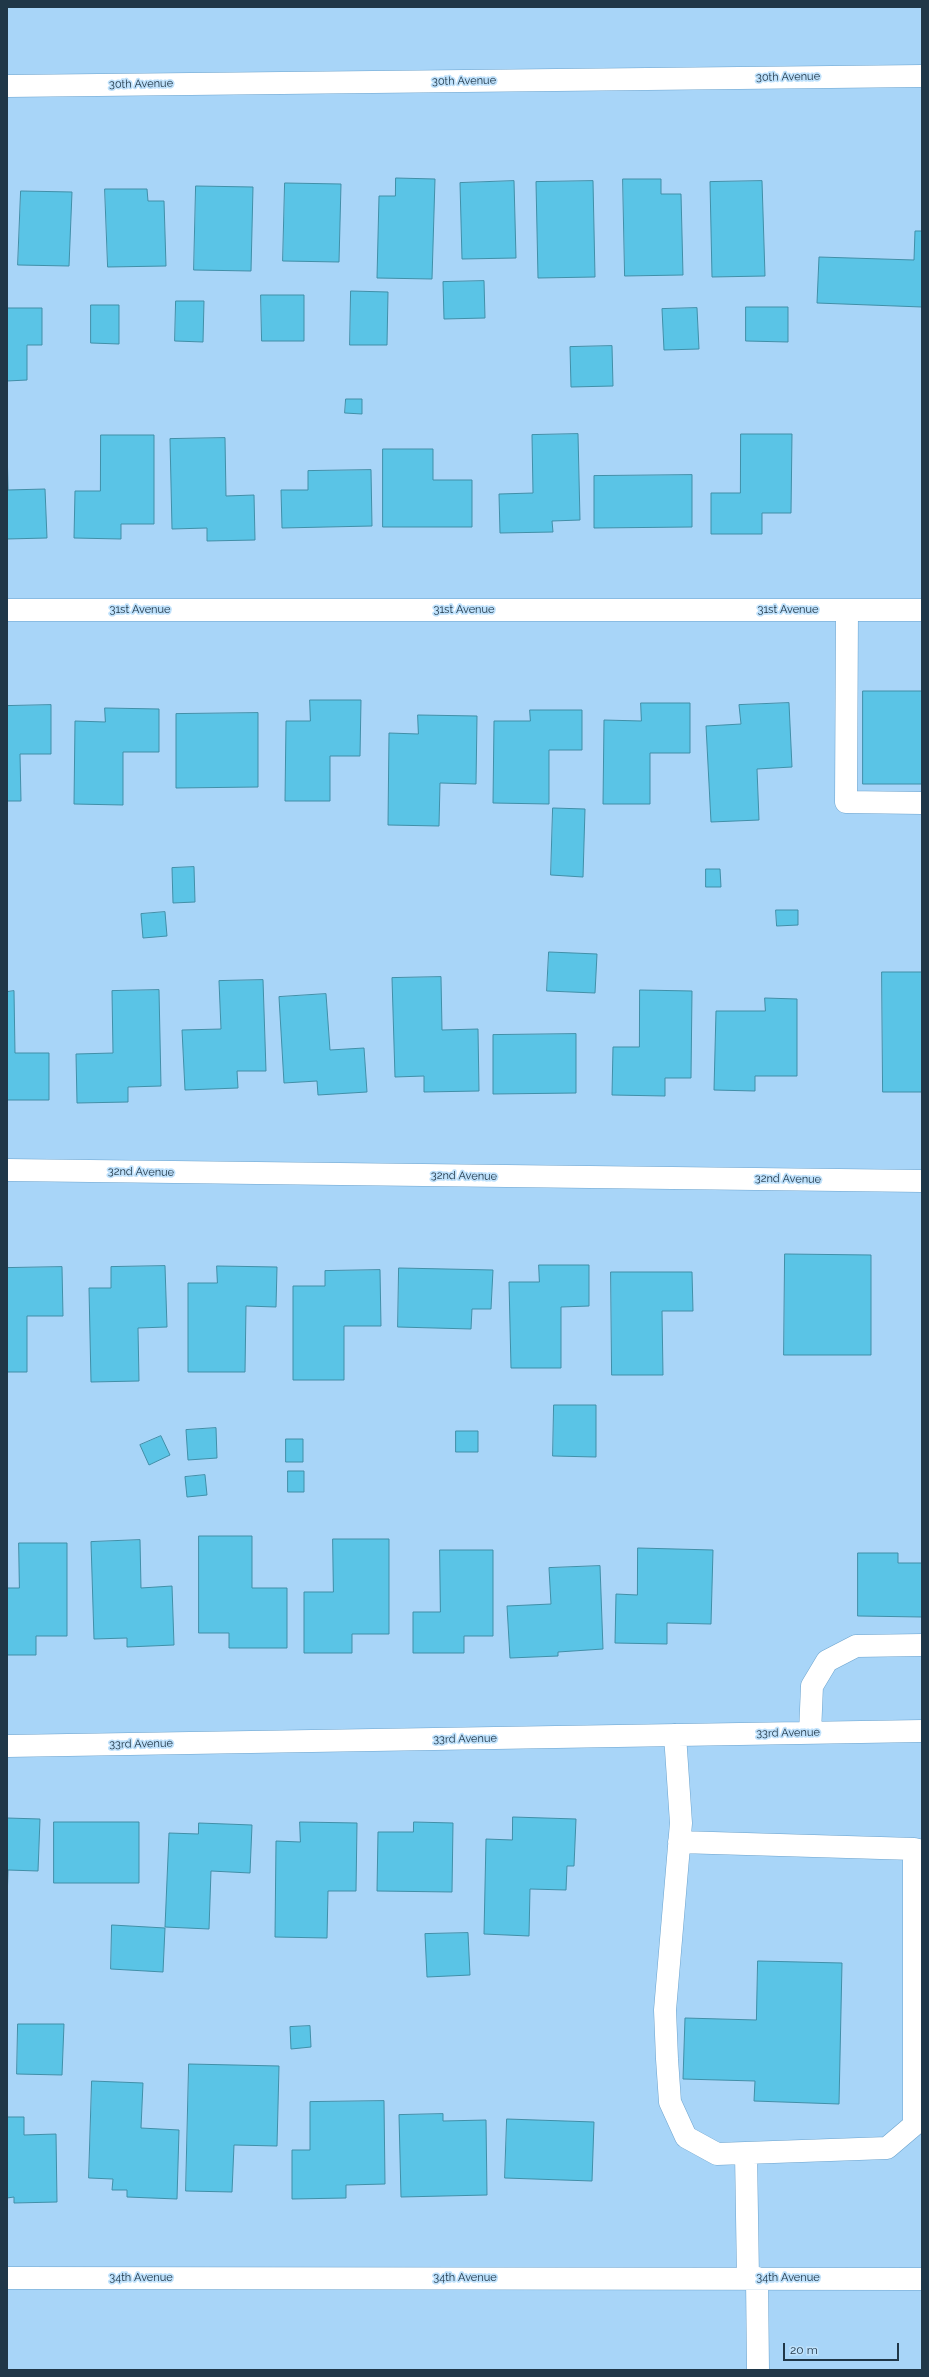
<!DOCTYPE html>
<style>
body{margin:0}
#map{position:relative;width:929px;height:2377px;overflow:hidden;background:#a8d5f8;font-family:Raleway,sans-serif}
canvas{display:block}
.frame{position:absolute;inset:0;border:8px solid #203748;pointer-events:none}
.scale{position:absolute;left:783px;top:2343px;width:116px;height:18px;box-sizing:border-box;border:2px solid #203748;border-top:0;padding-left:5px;font-size:12px;line-height:14px;white-space:nowrap;color:#203748;-webkit-text-stroke:3px #bfe1fb;paint-order:stroke}
</style>
<div id="map">
<canvas width="929" height="2377"></canvas>
<div class="frame"></div>
<div class="scale">20 m</div>
</div>
<script>
const c = document.querySelector('canvas').getContext('2d');
c.lineJoin = 'round';
function fill(path, color) { c.fillStyle = color; c.fill(path, 'evenodd'); }
function trace(path, color, width, dash) { c.strokeStyle = color; c.lineWidth = width; c.lineCap = dash ? 'butt' : 'round'; c.setLineDash(dash || []); c.stroke(path); }
function label(font, color, halo, rows, align = 'center') {
  c.font = font + ' Raleway,sans-serif'; c.lineWidth = 3.5; c.setLineDash([]); c.textBaseline = 'middle'; c.strokeStyle = halo; c.fillStyle = color; for (const [text, x, y, turn = 0] of rows) {
    c.save(); c.translate(x, y); c.rotate((+turn || 0) * Math.PI / 180); c.textAlign = isNaN(turn) ? turn : align; if (halo) c.strokeText(text, 0, 0); c.fillText(text, 0, 0); c.restore();
  }
}
const building = new Path2D(`
 M 396,178 L 435,179 L 432,279 L 377,278 L 379,196 L 395,196 Z
 M 623,179 L 661,179 L 661,194 L 681,194 L 683,275 L 625,276 Z
 M 514,181 L 516,258 L 462,259 L 460,183 Z
 M 593,181 L 595,277 L 538,278 L 536,182 Z
 M 762,181 L 765,276 L 712,277 L 710,182 Z
 M 285,183 L 341,184 L 339,262 L 283,261 Z
 M 196,186 L 253,187 L 251,271 L 194,270 Z
 M 105,189 L 147,189 L 148,201 L 164,201 L 166,266 L 108,267 Z
 M 21,191 L 72,192 L 69,266 L 18,265 Z
 M 922,220 L 922,307 L 817,303 L 819,257 L 914,260 L 915,231 L 922,231 Z
 M 484,281 L 485,318 L 444,319 L 443,282 Z
 M 351,291 L 388,292 L 387,345 L 350,345 Z
 M 261,295 L 304,295 L 304,341 L 262,341 Z
 M 176,301 L 204,301 L 203,342 L 175,341 Z
 M 91,305 L 119,305 L 119,344 L 91,343 Z
 M 746,307 L 788,307 L 788,342 L 746,341 Z
 M 7,308 L 42,308 L 42,345 L 27,345 L 27,380 L 7,381 Z
 M 697,308 L 699,349 L 664,350 L 662,309 Z
 M 612,346 L 613,386 L 571,387 L 570,347 Z
 M 346,399 L 362,399 L 362,414 L 345,413 Z
 M 578,434 L 580,520 L 552,521 L 553,532 L 500,533 L 499,494 L 533,493 L 532,435 Z
 M 741,434 L 792,434 L 791,513 L 762,513 L 762,534 L 711,534 L 711,493 L 740,493 Z
 M 101,435 L 154,435 L 154,524 L 121,524 L 121,539 L 74,538 L 75,491 L 100,491 Z
 M 225,438 L 226,496 L 254,495 L 255,540 L 207,541 L 207,528 L 172,529 L 170,439 Z
 M 7,443 L 8,490 L 45,489 L 47,538 L 7,539 Z
 M 383,449 L 433,449 L 433,480 L 472,480 L 472,527 L 383,527 Z
 M 371,470 L 372,526 L 282,528 L 281,490 L 308,490 L 308,471 Z
 M 692,475 L 692,527 L 594,528 L 594,476 Z
 M 863,691 L 922,691 L 922,784 L 863,784 Z
 M 310,700 L 361,700 L 360,756 L 330,756 L 330,801 L 285,801 L 286,721 L 310,721 Z
 M 641,703 L 690,703 L 690,753 L 650,753 L 650,804 L 603,804 L 604,720 L 641,721 Z
 M 789,703 L 792,767 L 757,769 L 759,820 L 711,822 L 706,726 L 741,724 L 739,705 Z
 M 51,705 L 51,754 L 20,754 L 21,801 L 7,801 L 7,706 Z
 M 105,708 L 159,709 L 159,752 L 123,752 L 123,805 L 74,804 L 75,721 L 105,722 Z
 M 530,710 L 582,710 L 582,750 L 549,750 L 549,804 L 493,803 L 494,721 L 530,721 Z
 M 258,713 L 258,787 L 176,788 L 176,714 Z
 M 418,715 L 477,716 L 476,784 L 440,783 L 439,826 L 388,825 L 389,733 L 418,734 Z
 M 553,808 L 585,809 L 583,877 L 551,875 Z
 M 194,867 L 195,902 L 173,903 L 172,868 Z
 M 706,869 L 720,869 L 721,887 L 706,887 Z
 M 776,910 L 798,910 L 798,925 L 777,926 Z
 M 165,912 L 167,936 L 143,938 L 141,914 Z
 M 549,952 L 597,954 L 595,993 L 547,991 Z
 M 882,972 L 922,972 L 922,1092 L 883,1092 Z
 M 441,977 L 442,1030 L 478,1029 L 479,1091 L 424,1092 L 424,1076 L 395,1077 L 392,978 Z
 M 263,980 L 266,1071 L 237,1071 L 238,1088 L 185,1090 L 182,1030 L 221,1029 L 219,981 Z
 M 159,990 L 161,1086 L 128,1087 L 128,1102 L 77,1103 L 76,1054 L 113,1053 L 112,991 Z
 M 640,990 L 692,991 L 691,1078 L 665,1078 L 665,1096 L 612,1095 L 613,1047 L 639,1047 Z
 M 14,991 L 15,1053 L 49,1053 L 49,1100 L 7,1100 L 7,992 Z
 M 326,994 L 330,1050 L 364,1048 L 367,1092 L 318,1095 L 317,1081 L 284,1083 L 279,997 Z
 M 765,998 L 797,999 L 797,1076 L 755,1076 L 755,1091 L 714,1090 L 716,1011 L 765,1011 Z
 M 576,1034 L 576,1093 L 493,1094 L 493,1035 Z
 M 785,1254 L 871,1255 L 871,1355 L 784,1355 Z
 M 539,1265 L 589,1265 L 589,1306 L 561,1307 L 561,1368 L 511,1368 L 509,1282 L 539,1282 Z
 M 165,1266 L 167,1327 L 138,1328 L 139,1381 L 91,1382 L 89,1288 L 111,1288 L 111,1267 Z
 M 217,1266 L 277,1267 L 276,1307 L 246,1306 L 245,1372 L 188,1372 L 188,1283 L 217,1283 Z
 M 62,1267 L 63,1316 L 27,1316 L 27,1372 L 7,1372 L 7,1268 Z
 M 399,1268 L 493,1270 L 491,1309 L 472,1309 L 471,1329 L 398,1327 Z
 M 380,1270 L 381,1326 L 344,1326 L 344,1380 L 293,1380 L 293,1286 L 325,1286 L 325,1271 Z
 M 611,1272 L 692,1272 L 693,1311 L 662,1311 L 663,1375 L 612,1375 Z
 M 554,1405 L 596,1405 L 596,1457 L 553,1456 Z
 M 216,1428 L 217,1458 L 188,1460 L 186,1430 Z
 M 456,1431 L 478,1431 L 478,1452 L 456,1452 Z
 M 161,1436 L 170,1455 L 149,1465 L 140,1445 Z
 M 286,1439 L 303,1439 L 303,1462 L 286,1462 Z
 M 288,1471 L 304,1471 L 304,1492 L 288,1492 Z
 M 205,1475 L 207,1495 L 187,1497 L 185,1477 Z
 M 199,1536 L 252,1536 L 252,1588 L 287,1588 L 287,1648 L 229,1648 L 229,1633 L 199,1633 Z
 M 333,1539 L 389,1539 L 389,1634 L 352,1634 L 352,1653 L 304,1653 L 304,1592 L 333,1592 Z
 M 140,1540 L 141,1588 L 172,1586 L 174,1645 L 127,1647 L 127,1638 L 94,1639 L 91,1542 Z
 M 19,1543 L 67,1543 L 67,1636 L 36,1636 L 36,1655 L 7,1655 L 7,1588 L 19,1588 Z
 M 638,1548 L 713,1550 L 711,1624 L 667,1623 L 667,1644 L 615,1643 L 616,1594 L 637,1595 Z
 M 440,1550 L 493,1550 L 493,1636 L 464,1636 L 464,1653 L 413,1653 L 413,1612 L 440,1612 Z
 M 858,1553 L 898,1553 L 898,1563 L 922,1563 L 922,1617 L 858,1616 Z
 M 600,1566 L 603,1649 L 558,1652 L 558,1656 L 510,1658 L 507,1606 L 551,1604 L 549,1568 Z
 M 513,1817 L 576,1819 L 574,1866 L 567,1866 L 566,1890 L 530,1889 L 529,1936 L 484,1934 L 486,1839 L 512,1840 Z
 M 7,1818 L 40,1819 L 38,1871 L 8,1870 L 7,1902 Z
 M 54,1822 L 139,1822 L 139,1883 L 54,1883 Z
 M 300,1822 L 357,1823 L 356,1891 L 328,1891 L 327,1938 L 275,1937 L 276,1841 L 300,1842 Z
 M 414,1822 L 453,1823 L 452,1892 L 377,1891 L 378,1832 L 413,1832 Z
 M 199,1823 L 252,1825 L 250,1873 L 211,1871 L 209,1929 L 165,1927 L 169,1833 L 198,1834 Z
 M 112,1925 L 165,1928 L 163,1972 L 111,1969 Z
 M 468,1933 L 470,1975 L 427,1977 L 425,1934 Z
 M 758,1961 L 842,1963 L 839,2104 L 754,2101 L 755,2081 L 683,2079 L 685,2018 L 756,2020 Z
 M 18,2024 L 64,2024 L 62,2075 L 17,2074 Z
 M 310,2026 L 311,2047 L 291,2049 L 290,2027 Z
 M 189,2064 L 279,2066 L 277,2146 L 234,2145 L 232,2192 L 186,2191 Z
 M 92,2081 L 143,2083 L 141,2128 L 179,2130 L 177,2199 L 127,2197 L 127,2190 L 112,2190 L 113,2179 L 89,2178 Z
 M 384,2101 L 385,2184 L 346,2185 L 346,2198 L 292,2199 L 292,2150 L 310,2150 L 310,2102 Z
 M 443,2114 L 443,2121 L 486,2120 L 487,2195 L 401,2197 L 399,2115 Z
 M 7,2117 L 24,2117 L 24,2135 L 56,2134 L 57,2202 L 14,2203 L 14,2197 L 7,2198 Z
 M 507,2119 L 594,2122 L 592,2181 L 505,2178 Z`);
fill(building, '#5ac4e6');
trace(building, '#418fa8', 1);
const minor = new Path2D(`
 M 7,86 L 922,76
 M 7,610 L 922,610
 M 847,610 L 846,802 L 922,803
 M 7,1170 L 922,1181
 M 810,1733 L 812,1686 L 827,1661 L 856,1646 L 922,1645
 M 675,1735 L 681,1823 L 665,2010 L 667,2059 L 670,2102 L 686,2137 L 717,2154 L 887,2148 L 914,2125 L 914,1849 L 922,1851
 M 7,1746 L 922,1731
 M 679,1842 L 914,1849
 M 746,2153 L 748,2278
 M 7,2278 L 922,2279
 M 757,2278 L 758,2370`);
trace(minor, '#6ca3cd', 23);
trace(minor, '#fff', 22);
label('11px', '#203748', '#bfe1fb', [
 ["30th Avenue",788,77,-1],
 ["30th Avenue",464,81,-1],
 ["30th Avenue",141,84,-1],
 ["31st Avenue",140,610],
 ["31st Avenue",464,610],
 ["31st Avenue",788,610],
 ["32nd Avenue",141,1172,1],
 ["32nd Avenue",464,1176,1],
 ["32nd Avenue",788,1179,1],
 ["33rd Avenue",788,1733,-1],
 ["33rd Avenue",465,1739,-1],
 ["33rd Avenue",141,1744,-1],
 ["34th Avenue",141,2278],
 ["34th Avenue",465,2278],
 ["34th Avenue",788,2278]
]);
</script>
